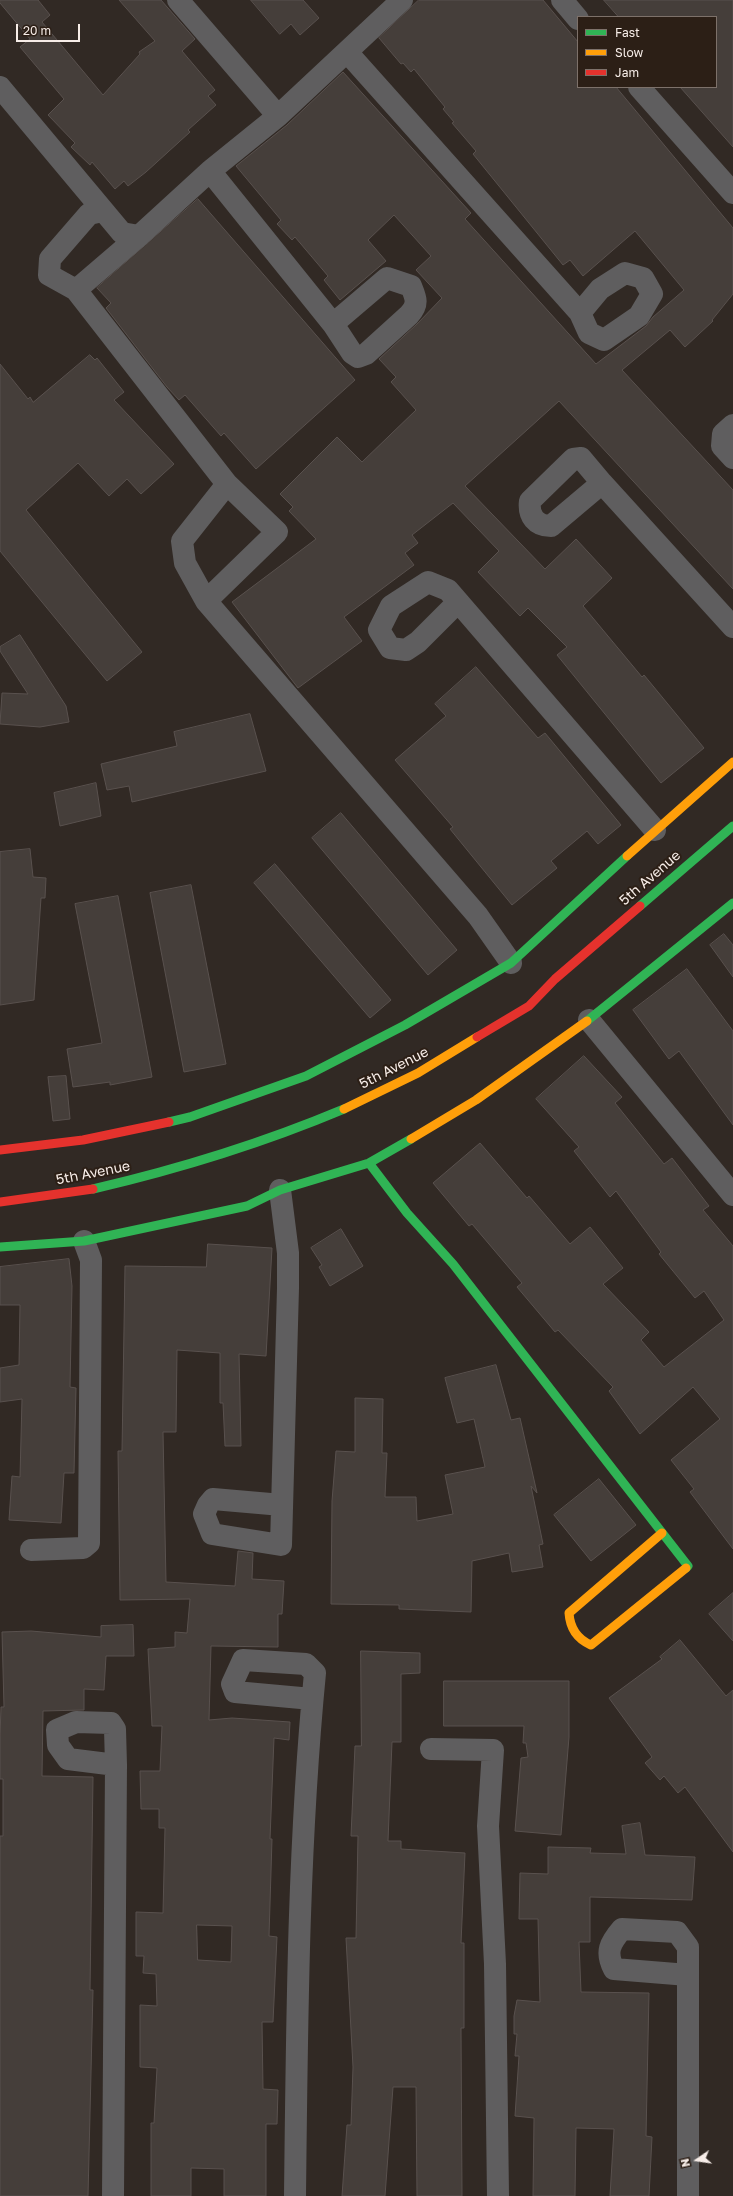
<!DOCTYPE html>
<style>
body{margin:0}
#map{position:relative;width:733px;height:2196px;overflow:hidden;background:#312924;font-family:"Golos Text",sans-serif}
canvas{display:block}
.legend{position:absolute;left:577px;top:16px;width:140px;height:72px;box-sizing:border-box;background:#2c1f16;border:1px solid #7d716a;margin:0;padding:5px 7px;list-style:none;font-size:12px;color:#f7ede8}
.legend li{display:flex;align-items:center;gap:8px;height:20px}
.legend b{width:20px;border:1px solid #7d716a}
.north{position:absolute;left:677px;top:2140px;width:40px;height:40px;-webkit-text-stroke:3px #2c1f16;paint-order:stroke;rotate:257deg;font-size:11px;font-weight:700;line-height:16px;text-align:center;color:#f7ede8}
.north::after{content:'';display:block;margin:auto;width:14px;height:18px;background:#f7ede8;clip-path:polygon(50% 0,100% 100%,50% 72%,0 100%)}
.scale{position:absolute;left:16px;top:24px;width:64px;height:18px;box-sizing:border-box;border:2px solid #f7ede8;border-top:0;padding-left:5px;font-size:12px;line-height:14px;white-space:nowrap;color:#f7ede8;-webkit-text-stroke:3px #2c1f16;paint-order:stroke}
</style>
<div id="map">
<canvas width="733" height="2196"></canvas>
<ul class="legend">
<li><b style="height:5px;background:#30b455"></b>Fast</li>
<li><b style="height:5px;background:#ff9f0a"></b>Slow</li>
<li><b style="height:5px;background:#e5322d"></b>Jam</li>
</ul>
<div class="north">N</div>
<div class="scale">20 m</div>
</div>
<script>
const c = document.querySelector('canvas').getContext('2d');
c.lineJoin = 'round';
function fill(path, color) { c.fillStyle = color; c.fill(path, 'evenodd'); }
function trace(path, color, width, dash) { c.strokeStyle = color; c.lineWidth = width; c.lineCap = dash ? 'butt' : 'round'; c.setLineDash(dash || []); c.stroke(path); }
function label(font, color, halo, rows, align = 'center') {
  c.font = font + ' "Golos Text",sans-serif'; c.lineWidth = 4; c.setLineDash([]); c.textBaseline = 'middle'; c.strokeStyle = halo; c.fillStyle = color; for (const [text, x, y, turn = 0] of rows) {
    c.save(); c.translate(x, y); c.rotate((+turn || 0) * Math.PI / 180); c.textAlign = isNaN(turn) ? turn : align; if (halo) c.strokeText(text, 0, 0); c.fillText(text, 0, 0); c.restore();
  }
}
const building = new Path2D(`
 M 0,0 L 38,0 L 50,15 L 42,22 L 103,95 L 140,54 L 139,52 L 155,41 L 119,0 L 161,0 L 195,39 L 182,51 L 215,90 L 208,96 L 216,105 L 188,130 L 190,132 L 146,172 L 128,186 L 124,181 L 115,189 L 92,162 L 90,165 L 71,147 L 75,143 L 48,115 L 64,99 L 20,47 L 30,39 L 0,3 Z
 M 251,0 L 303,0 L 319,18 L 300,35 L 291,24 L 280,34 Z
 M 419,0 L 543,0 L 578,42 L 578,87 L 616,87 L 733,228 L 733,294 L 712,320 L 713,321 L 685,347 L 670,330 L 622,370 L 733,490 L 733,589 L 559,401 L 465,486 L 545,569 L 576,539 L 612,578 L 583,606 L 642,677 L 644,675 L 704,748 L 661,783 L 557,655 L 567,647 L 528,608 L 520,616 L 478,572 L 499,551 L 453,503 L 412,535 L 418,543 L 405,553 L 414,565 L 344,617 L 362,641 L 298,688 L 232,602 L 316,539 L 289,511 L 293,507 L 280,494 L 337,437 L 362,462 L 416,410 L 391,382 L 396,377 L 379,359 L 417,324 L 442,298 L 416,270 L 431,256 L 394,215 L 368,240 L 386,261 L 340,300 L 324,280 L 328,276 L 295,237 L 292,240 L 277,224 L 281,220 L 236,166 L 287,125 L 343,72 L 471,213 L 465,219 L 596,364 L 646,326 L 653,317 L 684,290 L 635,231 L 583,276 L 570,260 L 563,265 L 473,154 L 476,151 L 452,123 L 454,122 L 443,109 L 445,107 L 414,69 L 411,72 L 403,63 L 401,64 L 379,38 Z
 M 604,0 L 733,0 L 733,147 L 680,87 L 716,87 L 716,17 L 619,17 Z
 M 198,199 L 355,380 L 256,469 L 224,433 L 221,436 L 185,395 L 179,400 L 167,387 L 106,308 L 111,303 L 97,288 Z
 M 90,355 L 95,360 L 97,358 L 124,392 L 114,400 L 174,464 L 141,494 L 127,479 L 109,496 L 78,463 L 26,510 L 142,652 L 107,681 L 0,551 L 0,364 L 28,399 L 30,397 L 33,402 Z
 M 20,635 L 66,706 L 69,722 L 40,727 L 0,724 L 2,693 L 28,694 L 0,651 L 0,647 Z
 M 476,667 L 538,738 L 545,733 L 621,825 L 598,844 L 587,831 L 551,861 L 557,868 L 512,905 L 450,829 L 453,827 L 395,760 L 446,716 L 435,704 Z
 M 250,714 L 266,771 L 132,802 L 129,786 L 107,790 L 101,764 L 177,746 L 174,732 Z
 M 96,783 L 101,816 L 60,826 L 54,793 Z
 M 341,813 L 457,950 L 428,975 L 312,838 Z
 M 30,849 L 33,877 L 46,878 L 45,898 L 41,898 L 34,1000 L 0,1005 L 0,852 Z
 M 275,864 L 391,1000 L 370,1018 L 254,883 Z
 M 191,885 L 226,1064 L 184,1072 L 150,893 Z
 M 118,896 L 152,1077 L 110,1085 L 110,1082 L 73,1087 L 67,1049 L 102,1043 L 75,904 Z
 M 724,934 L 733,945 L 733,977 L 710,945 Z
 M 687,969 L 733,1031 L 733,1125 L 679,1051 L 669,1059 L 633,1010 Z
 M 584,1056 L 622,1097 L 615,1103 L 664,1164 L 672,1158 L 709,1206 L 703,1210 L 733,1246 L 733,1549 L 690,1492 L 694,1489 L 671,1460 L 720,1419 L 693,1387 L 640,1434 L 609,1391 L 613,1387 L 558,1330 L 555,1332 L 517,1287 L 522,1283 L 472,1224 L 469,1226 L 433,1183 L 480,1143 L 527,1198 L 529,1196 L 570,1244 L 590,1227 L 623,1268 L 603,1284 L 649,1332 L 641,1340 L 664,1367 L 724,1320 L 704,1291 L 695,1298 L 659,1254 L 661,1252 L 616,1191 L 610,1197 L 574,1151 L 579,1147 L 536,1099 Z
 M 66,1076 L 70,1119 L 53,1121 L 48,1077 Z
 M 341,1229 L 363,1266 L 330,1286 L 319,1267 L 322,1265 L 311,1248 Z
 M 208,1244 L 272,1248 L 266,1356 L 239,1354 L 241,1446 L 225,1446 L 223,1403 L 220,1403 L 220,1353 L 177,1350 L 176,1432 L 163,1432 L 166,1582 L 235,1586 L 238,1551 L 253,1553 L 252,1579 L 284,1581 L 282,1614 L 278,1614 L 278,1647 L 211,1646 L 209,1720 L 232,1718 L 290,1722 L 289,1740 L 274,1738 L 270,1839 L 272,1839 L 269,1936 L 277,1937 L 273,2022 L 262,2022 L 263,2089 L 278,2090 L 277,2124 L 266,2124 L 266,2196 L 224,2196 L 224,2169 L 191,2168 L 191,2196 L 151,2196 L 151,2123 L 154,2123 L 157,2068 L 140,2067 L 140,2005 L 157,2006 L 156,1974 L 143,1973 L 144,1956 L 136,1956 L 136,1912 L 163,1913 L 165,1828 L 159,1828 L 159,1809 L 141,1809 L 140,1771 L 160,1771 L 162,1726 L 152,1726 L 148,1649 L 175,1647 L 175,1632 L 187,1633 L 190,1599 L 120,1600 L 118,1451 L 122,1451 L 125,1266 L 206,1267 ZM 197,1925 L 232,1926 L 231,1962 L 198,1960 Z
 M 69,1259 L 72,1286 L 70,1387 L 76,1388 L 74,1473 L 64,1473 L 61,1523 L 9,1520 L 12,1476 L 20,1477 L 22,1399 L 0,1402 L 0,1368 L 19,1365 L 20,1305 L 0,1305 L 0,1267 Z
 M 496,1365 L 511,1420 L 520,1418 L 537,1493 L 531,1486 L 543,1544 L 539,1545 L 543,1567 L 512,1572 L 509,1553 L 472,1561 L 471,1612 L 399,1609 L 399,1605 L 331,1604 L 332,1501 L 336,1451 L 355,1452 L 355,1398 L 383,1399 L 382,1453 L 387,1453 L 385,1497 L 416,1497 L 417,1521 L 453,1514 L 445,1475 L 485,1467 L 474,1419 L 457,1423 L 445,1378 Z
 M 599,1479 L 636,1525 L 591,1561 L 554,1515 Z
 M 733,1593 L 733,1641 L 709,1614 Z
 M 133,1625 L 134,1656 L 106,1656 L 104,1690 L 84,1689 L 84,1710 L 43,1711 L 42,1776 L 93,1777 L 90,1990 L 93,1990 L 88,2196 L 0,2196 L 0,1836 L 3,1836 L 3,1779 L 0,1779 L 0,1737 L 1,1707 L 4,1707 L 2,1632 L 31,1631 L 101,1637 L 101,1626 Z
 M 680,1640 L 726,1696 L 733,1690 L 733,1852 L 685,1787 L 678,1793 L 664,1776 L 660,1780 L 645,1763 L 652,1757 L 609,1698 L 662,1659 L 660,1657 Z
 M 361,1651 L 420,1653 L 420,1673 L 401,1674 L 401,1742 L 392,1742 L 388,1841 L 401,1841 L 401,1849 L 465,1853 L 461,1943 L 464,1943 L 464,2028 L 461,2028 L 462,2196 L 417,2196 L 416,2087 L 393,2087 L 385,2196 L 342,2196 L 347,2125 L 351,2125 L 353,2067 L 346,1938 L 356,1938 L 358,1836 L 351,1836 L 355,1746 L 361,1746 Z
 M 444,1681 L 569,1681 L 569,1737 L 561,1835 L 515,1831 L 521,1758 L 528,1757 L 526,1743 L 523,1743 L 524,1726 L 444,1726 Z
 M 640,1823 L 645,1855 L 695,1857 L 692,1900 L 590,1897 L 590,1942 L 579,1942 L 581,1992 L 649,1993 L 646,2136 L 652,2137 L 649,2196 L 610,2196 L 614,2129 L 576,2128 L 575,2196 L 533,2196 L 534,2118 L 515,2116 L 519,2056 L 515,2056 L 517,2034 L 514,2034 L 514,2016 L 517,2000 L 540,2002 L 538,1919 L 519,1919 L 520,1873 L 548,1874 L 548,1847 L 591,1848 L 590,1853 L 626,1854 L 622,1826 Z`);
fill(building, '#453e3a');
trace(building, '#59514e', 1);
trace(new Path2D(`
 M 178,0 L 278,116
 M 562,0 L 578,19
 M 347,52 L 580,313 L 589,333 L 604,340 L 639,316 L 652,294 L 643,278 L 625,273 L 600,289 L 580,313
 M 0,87 L 122,233 L 139,236
 M 639,87 L 733,193
 M 210,171 L 333,324 L 352,353 L 358,357 L 366,354 L 409,315 C 419,304 416,298 411,286 L 387,278 L 333,324
 M 102,211 L 89,214 L 50,259 L 49,275 L 76,290 L 227,484 L 277,532 L 206,601
 M 76,290 L 139,236 L 210,171 L 278,116 L 402,0
 M 733,425 L 723,434 L 722,446 L 733,458
 M 581,458 L 602,483 L 551,526 C 536,526 528,516 530,501 L 573,459 Z
 M 602,483 L 733,627
 M 227,484 L 182,541 L 185,563 L 206,601 L 478,916 L 511,963
 M 458,602 L 418,642 L 406,650 L 390,648 L 379,630 L 391,606 L 428,582 L 448,590 L 655,830
 M 589,1020 L 733,1195
 M 280,1190 L 288,1253 L 288,1288 L 281,1545 L 212,1534 L 204,1514 L 208,1505 L 213,1499 L 282,1505
 M 31,1550 L 83,1548 L 89,1543 L 91,1260 L 84,1241
 M 431,1749 L 493,1750 L 488,1826 L 495,1964 L 498,2196
 M 688,1975 L 614,1969 C 605,1952 610,1943 622,1929 L 677,1932 L 688,1947 L 688,2196
 M 113,2196 L 116,1765 L 115,1729 L 111,1723 L 76,1722 L 57,1730 L 58,1745 L 68,1759 L 116,1765
 M 295,2196 C 297,2022 298,1847 315,1673 L 306,1664 L 243,1660 L 232,1684 L 235,1692 L 312,1699`), '#5f5e5f', 22);
trace(new Path2D(`
 M 640,906 L 733,826
 M 587,1021 L 733,903
 M 169,1122 L 190,1117 L 306,1076 L 405,1025 L 511,963 L 627,856
 M 369,1163 L 407,1213 L 453,1264 L 688,1566 L 686,1568
 M 93,1189 C 179,1169 263,1143 344,1109
 M 0,1247 L 84,1241 L 247,1206 L 280,1190 L 369,1163 L 411,1139`), '#30b455', 9);
trace(new Path2D(`
 M 627,856 L 733,762
 M 344,1109 L 418,1073 L 477,1037
 M 411,1139 L 476,1100 L 587,1021
 M 662,1533 L 569,1613 C 570,1628 577,1639 591,1645 L 686,1568`), '#ff9f0a', 9);
trace(new Path2D(`
 M 477,1037 L 529,1006 L 555,979 L 640,906
 M 0,1150 L 83,1140 L 169,1122
 M 0,1202 L 93,1189`), '#e5322d', 9);
label('14px', '#f7ede8', '#2c1f16', [
 ["5th Avenue",650,878,-41],
 ["5th Avenue",394,1068,-27],
 ["5th Avenue",93,1173,-11]
]);
</script>
